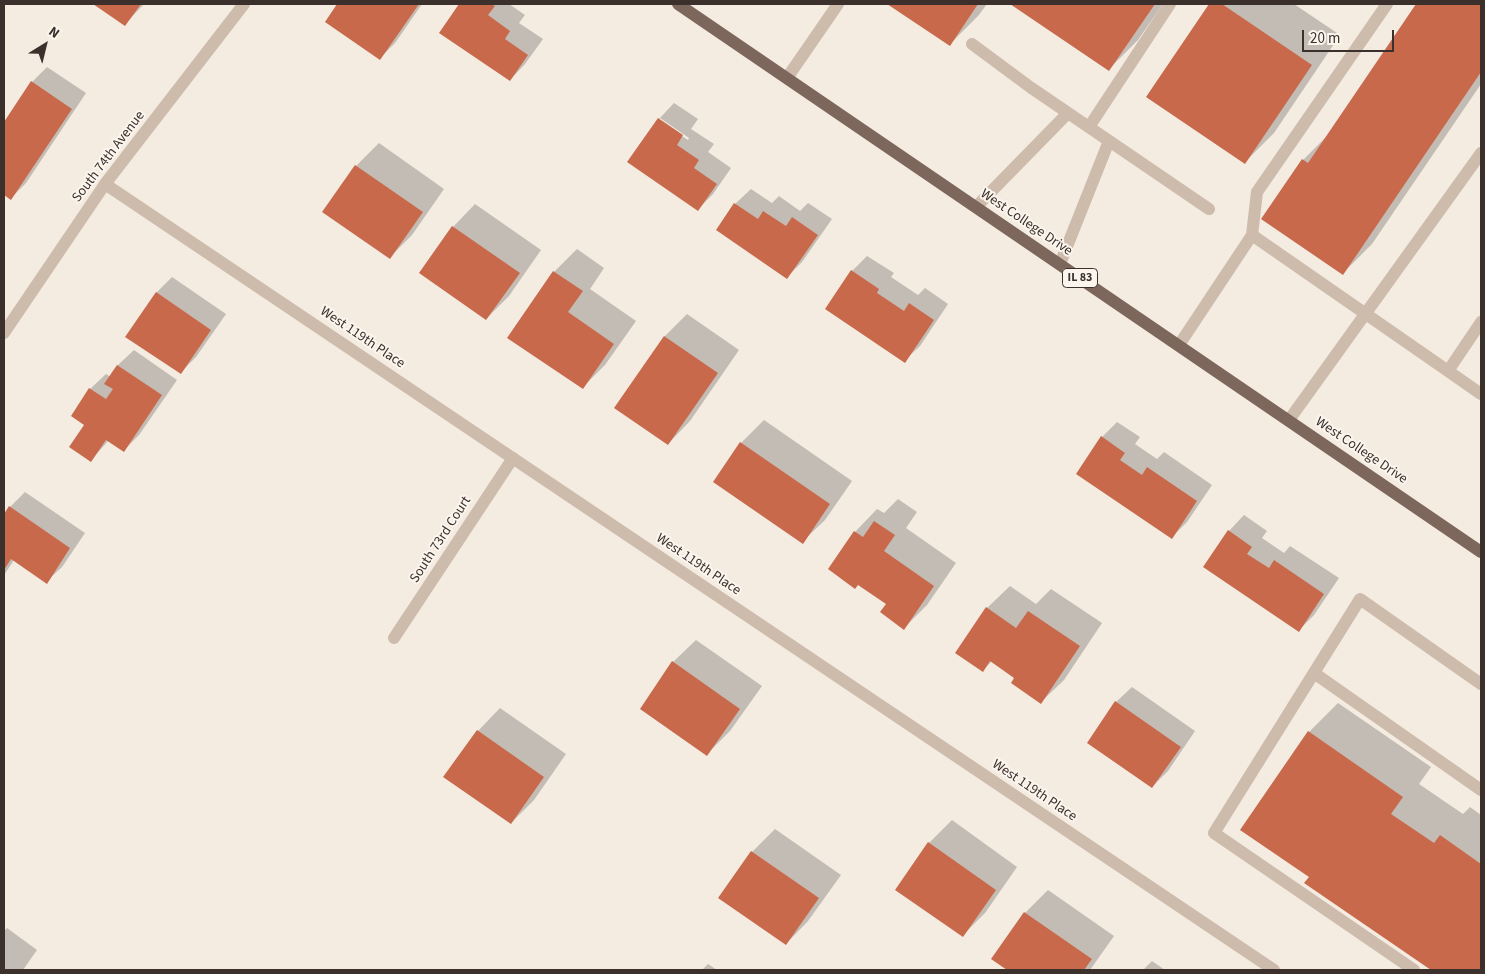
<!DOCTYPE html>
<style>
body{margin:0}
#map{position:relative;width:1485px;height:974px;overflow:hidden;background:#f4ebe1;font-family:"Source Sans 3",sans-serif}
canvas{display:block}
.frame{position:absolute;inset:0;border:5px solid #3b302b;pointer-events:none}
.north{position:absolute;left:20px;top:20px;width:50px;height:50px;-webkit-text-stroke:4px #fbf5ee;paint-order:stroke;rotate:36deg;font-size:14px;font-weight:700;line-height:20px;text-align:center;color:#3b302b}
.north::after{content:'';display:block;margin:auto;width:18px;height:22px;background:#3b302b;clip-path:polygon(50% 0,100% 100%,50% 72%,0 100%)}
.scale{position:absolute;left:1302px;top:30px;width:92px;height:22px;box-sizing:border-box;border:2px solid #3b302b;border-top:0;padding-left:6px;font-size:15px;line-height:18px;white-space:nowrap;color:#3b302b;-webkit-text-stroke:4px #fbf5ee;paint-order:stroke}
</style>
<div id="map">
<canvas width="1485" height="974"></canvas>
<div class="frame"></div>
<div class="north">N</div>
<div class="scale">20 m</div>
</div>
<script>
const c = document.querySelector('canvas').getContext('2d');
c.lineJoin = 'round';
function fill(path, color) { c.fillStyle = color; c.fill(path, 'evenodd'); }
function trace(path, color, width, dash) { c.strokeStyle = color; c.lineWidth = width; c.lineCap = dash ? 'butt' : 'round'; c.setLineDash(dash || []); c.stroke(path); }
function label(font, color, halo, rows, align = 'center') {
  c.font = font + ' "Source Sans 3",sans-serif'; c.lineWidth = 4; c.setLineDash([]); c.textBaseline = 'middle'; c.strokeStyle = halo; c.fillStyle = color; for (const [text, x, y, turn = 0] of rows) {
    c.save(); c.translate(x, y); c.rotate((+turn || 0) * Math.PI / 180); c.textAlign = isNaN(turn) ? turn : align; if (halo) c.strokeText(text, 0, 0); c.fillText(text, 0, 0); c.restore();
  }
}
fill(new Path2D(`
 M 95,4 L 144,4 L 125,24 Z
 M 339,4 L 422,4 L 395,43 L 380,58 L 327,22 Z
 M 460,4 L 509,4 L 525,15 L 519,23 L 543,39 L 525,64 L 510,80 L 441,32 Z
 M 889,4 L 987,4 L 978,16 L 949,45 Z
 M 1012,4 L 1163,4 L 1138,40 L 1109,69 Z
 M 1211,4 L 1294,4 L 1340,35 L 1274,133 L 1245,162 L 1148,97 Z
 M 1418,4 L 1481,4 L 1481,84 L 1372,244 L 1343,273 L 1263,219 L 1303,160 L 1328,135 Z
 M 47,67 L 86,93 L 26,183 L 11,198 L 4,193 L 4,124 L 32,82 Z
 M 674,103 L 698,119 L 691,129 L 714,144 L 708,152 L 731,168 L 713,194 L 698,209 L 659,119 ZM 660,118 L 689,138 L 688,140 L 660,121 Z
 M 379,143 L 444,189 L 412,235 L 390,257 L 324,211 L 356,166 Z
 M 751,189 L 772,203 L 779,196 L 800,211 L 808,203 L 832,219 L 802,262 L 787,277 L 735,204 Z
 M 475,204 L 541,250 L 509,296 L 486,319 L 453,227 Z
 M 577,249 L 604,268 L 590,289 L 636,321 L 605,365 L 582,388 L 554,272 Z
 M 867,256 L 894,273 L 891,277 L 918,295 L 925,288 L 948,304 L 920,346 L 904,361 L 852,271 Z
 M 172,277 L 226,314 L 196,357 L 180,373 L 127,336 L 157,292 Z
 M 687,314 L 739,350 L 690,421 L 668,444 L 616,408 L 665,336 Z
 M 134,350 L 177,380 L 139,435 L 124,450 L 109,440 L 91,460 L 86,424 L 73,415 L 90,389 L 106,374 L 111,377 L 118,365 Z
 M 764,420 L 852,481 L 825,520 L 802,542 L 715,481 L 741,443 Z
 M 1117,422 L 1140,437 L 1135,444 L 1157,459 L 1164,452 L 1212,485 L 1187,522 L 1172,537 L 1102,437 Z
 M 25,492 L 85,533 L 62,567 L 46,582 L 14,560 L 4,575 L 4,517 L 10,507 Z
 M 898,499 L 917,512 L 906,528 L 956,563 L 927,605 L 904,628 L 887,604 L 855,532 L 877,509 L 884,513 Z
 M 1244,515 L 1267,531 L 1262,538 L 1284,553 L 1290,546 L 1339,578 L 1314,615 L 1299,630 L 1229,531 Z
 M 1010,586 L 1036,604 L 1051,589 L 1102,623 L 1064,680 L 1041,702 L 1016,678 L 992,661 L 983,670 L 987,608 Z
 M 696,640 L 762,686 L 730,731 L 707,754 L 673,662 Z
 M 1132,687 L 1195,731 L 1168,771 L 1152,787 L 1116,702 Z
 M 1338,703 L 1431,767 L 1419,784 L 1463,814 L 1470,807 L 1481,815 L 1481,970 L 1433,970 L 1306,883 L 1310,877 L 1309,732 Z
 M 500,708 L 566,754 L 534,800 L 511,823 L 478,731 Z
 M 952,820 L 1017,867 L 985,913 L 963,935 L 929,843 Z
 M 775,829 L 841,875 L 808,921 L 786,944 L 752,852 Z
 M 1048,890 L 1114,936 L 1090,970 L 1010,970 L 993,959 L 1025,913 Z
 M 7,928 L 37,950 L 23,970 L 4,970 L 4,931 Z
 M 1152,961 L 1165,970 L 1143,970 Z
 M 708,964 L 717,970 L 702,970 Z`), '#0003');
fill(new Path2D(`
 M 93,4 L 141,4 L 125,26 Z
 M 337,4 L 419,4 L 380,60 L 325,22 Z
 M 459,4 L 491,4 L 495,6 L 488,15 L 510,31 L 505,39 L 528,55 L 510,81 L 439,33 Z
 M 887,4 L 978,4 L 950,46 Z
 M 1010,4 L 1155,4 L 1109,71 Z
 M 1209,4 L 1222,4 L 1312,65 L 1245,164 L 1146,97 Z
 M 1416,4 L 1481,4 L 1481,72 L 1343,275 L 1261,219 L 1302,159 L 1308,163 Z
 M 31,81 L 72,109 L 11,200 L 4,195 L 4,122 Z
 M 658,118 L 683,135 L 677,145 L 699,160 L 694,168 L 717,184 L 698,211 L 627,162 Z
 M 355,165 L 423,212 L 390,259 L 322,212 Z
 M 734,203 L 758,219 L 763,211 L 786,226 L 792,217 L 818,235 L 787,279 L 716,230 Z
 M 452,226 L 520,273 L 486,320 L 419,273 Z
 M 851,270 L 879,289 L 877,293 L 904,311 L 909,303 L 934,320 L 905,363 L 825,309 Z
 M 553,271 L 583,291 L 568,312 L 614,344 L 583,389 L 507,338 Z
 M 156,292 L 211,330 L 181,374 L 125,337 Z
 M 664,336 L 718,373 L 668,445 L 614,408 Z
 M 117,365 L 162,395 L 124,452 L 106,440 L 91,462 L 69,447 L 84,425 L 71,416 L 89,388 L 106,399 L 113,389 L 104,384 Z
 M 1101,436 L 1125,453 L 1120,460 L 1142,475 L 1147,467 L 1197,501 L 1172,539 L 1076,474 Z
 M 740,442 L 830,504 L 803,544 L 713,482 Z
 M 9,506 L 70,548 L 47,584 L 11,559 L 4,570 L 4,514 Z
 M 874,521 L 895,535 L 884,551 L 934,586 L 904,630 L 880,612 L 886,604 L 858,585 L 855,589 L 828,569 L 854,531 L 863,537 Z
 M 1228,530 L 1252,547 L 1247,554 L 1269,568 L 1274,560 L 1324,594 L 1299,632 L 1203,567 Z
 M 986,607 L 1016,628 L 1028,611 L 1080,646 L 1041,704 L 1011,683 L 1014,678 L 990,661 L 983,672 L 955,653 Z
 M 672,661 L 740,709 L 707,756 L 640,709 Z
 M 1115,701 L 1181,747 L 1152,788 L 1087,743 Z
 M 477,730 L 544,777 L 511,824 L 443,777 Z
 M 1308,731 L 1403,797 L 1391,814 L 1434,843 L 1440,835 L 1481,864 L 1481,970 L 1431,970 L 1304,883 L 1309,877 L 1240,830 Z
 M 928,842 L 996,890 L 963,937 L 895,890 Z
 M 751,851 L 819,898 L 786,945 L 718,898 Z
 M 1024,912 L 1092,959 L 1084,970 L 1007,970 L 991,959 Z`), '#c8694b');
trace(new Path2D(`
 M 972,44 L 1030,87 L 1209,209
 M 787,78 L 838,4
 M 1089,127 L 1170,4
 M 976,207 L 1068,113
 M 1252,235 L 1448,371 L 1481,322
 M 1060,264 L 1109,141
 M 1179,345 L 1252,235 L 1257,192 L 1387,4
 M 1448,371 L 1481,394
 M 1289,420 L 1481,153
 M 394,638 L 513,458
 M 1314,673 L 1481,790
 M 1414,970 L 1214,833 L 1360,599 L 1481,684`), '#cdbbac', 12);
trace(new Path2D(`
 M 105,184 L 1274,970
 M 4,333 L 105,184 L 244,4`), '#cdbbac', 12);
trace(new Path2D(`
 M 678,4 L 1481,552`), '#7d675c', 12);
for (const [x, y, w] of [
 [1080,278,35]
]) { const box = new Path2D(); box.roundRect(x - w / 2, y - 9.5, w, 19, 4); c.fillStyle = '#fbf5ee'; c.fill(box); trace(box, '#3b302b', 1); }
label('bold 12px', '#3b302b', null, [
 ["IL 83",1080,278]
]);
label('14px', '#3b302b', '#fbf5ee', [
 ["South 74th Avenue",109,157,-53],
 ["West College Drive",1026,223,34],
 ["West 119th Place",362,338,34],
 ["West College Drive",1361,451,34],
 ["South 73rd Court",441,540,-57],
 ["West 119th Place",698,565,34],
 ["West 119th Place",1034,791,34]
]);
</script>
